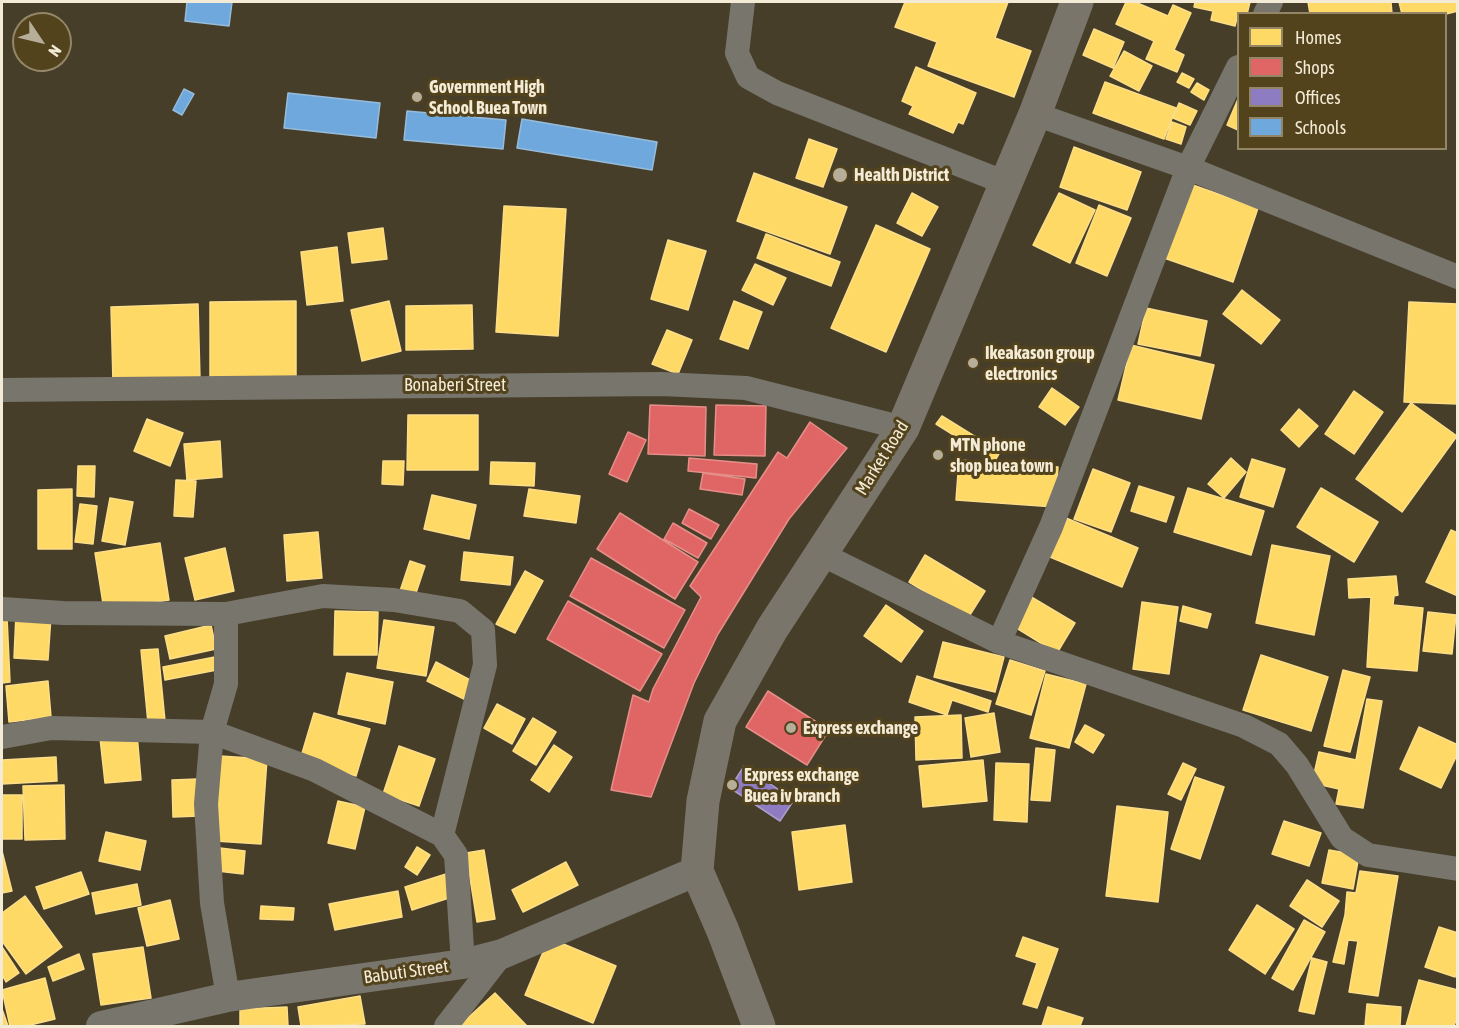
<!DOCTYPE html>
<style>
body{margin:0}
#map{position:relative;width:1459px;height:1028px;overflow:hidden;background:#463e29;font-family:"Asap Condensed",sans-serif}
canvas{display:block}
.frame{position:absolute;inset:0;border:3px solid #f4ebd6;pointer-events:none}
.legend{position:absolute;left:1237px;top:12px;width:210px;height:138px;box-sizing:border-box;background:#52431d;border:2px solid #938667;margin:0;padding:8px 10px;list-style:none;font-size:18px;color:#f4ebd6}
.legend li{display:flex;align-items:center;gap:12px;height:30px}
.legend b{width:30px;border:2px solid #938667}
.north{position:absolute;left:12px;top:12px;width:60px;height:60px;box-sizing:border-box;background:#52431d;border:2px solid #938667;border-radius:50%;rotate:125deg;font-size:16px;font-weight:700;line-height:24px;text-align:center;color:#f4ebd6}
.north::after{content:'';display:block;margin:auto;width:21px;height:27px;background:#b7ae99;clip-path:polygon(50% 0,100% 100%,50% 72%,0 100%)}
</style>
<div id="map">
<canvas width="1459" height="1028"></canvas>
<div class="frame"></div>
<ul class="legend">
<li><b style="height:16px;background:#ffd966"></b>Homes</li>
<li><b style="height:16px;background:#e06666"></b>Shops</li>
<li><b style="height:16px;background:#8e7cc3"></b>Offices</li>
<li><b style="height:16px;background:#6fa8dc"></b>Schools</li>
</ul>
<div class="north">N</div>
</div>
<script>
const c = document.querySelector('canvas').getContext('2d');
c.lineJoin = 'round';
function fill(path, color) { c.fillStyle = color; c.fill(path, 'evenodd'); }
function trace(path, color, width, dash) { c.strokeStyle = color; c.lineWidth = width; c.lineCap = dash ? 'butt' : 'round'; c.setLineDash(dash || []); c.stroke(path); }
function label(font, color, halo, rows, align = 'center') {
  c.font = font + ' "Asap Condensed",sans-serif'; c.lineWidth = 6; c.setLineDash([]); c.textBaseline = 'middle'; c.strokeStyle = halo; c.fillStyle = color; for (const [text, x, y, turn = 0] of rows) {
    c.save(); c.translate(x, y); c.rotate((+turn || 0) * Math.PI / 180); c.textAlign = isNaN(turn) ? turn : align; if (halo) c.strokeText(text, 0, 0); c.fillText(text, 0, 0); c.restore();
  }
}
const homes = new Path2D(`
 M 905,2 L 1008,2 L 995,38 L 1031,51 L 1014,97 L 928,66 L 937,42 L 895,27 Z
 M 1126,2 L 1135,2 L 1168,16 L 1173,5 L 1191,13 L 1174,50 L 1184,55 L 1177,72 L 1146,59 L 1154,41 L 1116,24 Z
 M 1195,2 L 1250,2 L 1247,14 L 1238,14 L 1235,26 L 1211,20 L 1213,11 L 1194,7 Z
 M 1308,2 L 1391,2 L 1392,14 L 1310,14 Z
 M 1399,2 L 1458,2 L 1458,11 L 1446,14 L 1402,14 Z
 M 1094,29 L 1124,42 L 1113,68 L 1083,55 Z
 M 1124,51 L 1152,66 L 1139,91 L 1110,76 Z
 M 916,67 L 976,93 L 963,124 L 958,122 L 953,133 L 909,114 L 913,106 L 902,101 Z
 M 1182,73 L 1194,79 L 1189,88 L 1177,82 Z
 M 1105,82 L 1176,108 L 1164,139 L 1093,113 Z
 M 1197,83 L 1209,90 L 1204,100 L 1191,92 Z
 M 1238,99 L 1238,130 L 1227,125 Z
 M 1179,103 L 1197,111 L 1190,125 L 1173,118 Z
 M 1172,122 L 1186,127 L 1181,144 L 1166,139 Z
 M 809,139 L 837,149 L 823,187 L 796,178 Z
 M 1074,147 L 1141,172 L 1127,210 L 1060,187 Z
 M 754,173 L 847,207 L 830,254 L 737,221 Z
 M 1190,184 L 1258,208 L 1233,282 L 1164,258 Z
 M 912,193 L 938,207 L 922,236 L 897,223 Z
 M 1059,193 L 1095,210 L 1070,263 L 1033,245 Z
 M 1099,205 L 1131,218 L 1107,276 L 1076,263 Z
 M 504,206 L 566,209 L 558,336 L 496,332 Z
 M 876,225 L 930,249 L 886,352 L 831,328 Z
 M 383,228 L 387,259 L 352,263 L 348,233 Z
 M 766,234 L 840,262 L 831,286 L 757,258 Z
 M 668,240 L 706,251 L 688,310 L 651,299 Z
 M 337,247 L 343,301 L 307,305 L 301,252 Z
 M 755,264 L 786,278 L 773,305 L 742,290 Z
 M 1242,290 L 1280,320 L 1261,344 L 1223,314 Z
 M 296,301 L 296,381 L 210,382 L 210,302 Z
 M 389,301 L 401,351 L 362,361 L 351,310 Z
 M 734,301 L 762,312 L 748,349 L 720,339 Z
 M 1409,302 L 1458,304 L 1458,404 L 1404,402 Z
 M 198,304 L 200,379 L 113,382 L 111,307 Z
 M 472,305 L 473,349 L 406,350 L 406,306 Z
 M 1146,308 L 1207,321 L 1200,356 L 1138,344 Z
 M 667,330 L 692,340 L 678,374 L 652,364 Z
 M 1131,345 L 1214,365 L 1201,419 L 1118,400 Z
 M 1052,388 L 1079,407 L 1065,425 L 1039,407 Z
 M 1354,391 L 1383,412 L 1354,454 L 1325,434 Z
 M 1411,403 L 1457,436 L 1402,512 L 1356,479 Z
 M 1299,409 L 1318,426 L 1299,447 L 1281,430 Z
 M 408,415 L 478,415 L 478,470 L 407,470 Z
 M 942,416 L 1000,452 L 995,461 L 936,424 Z
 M 147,419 L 183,433 L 170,466 L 134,451 Z
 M 220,441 L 222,477 L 187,480 L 184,444 Z
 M 1231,458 L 1246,472 L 1224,498 L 1208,484 Z
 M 1252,459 L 1285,469 L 1273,507 L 1240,497 Z
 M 959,460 L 1058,467 L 1055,507 L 956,500 Z
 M 383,461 L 404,461 L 403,485 L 382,484 Z
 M 491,462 L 535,463 L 534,486 L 490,484 Z
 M 78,466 L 95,466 L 94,497 L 77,496 Z
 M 1093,469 L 1130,483 L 1111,532 L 1074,519 Z
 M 176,480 L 196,481 L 193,517 L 174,516 Z
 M 1139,486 L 1174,497 L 1166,522 L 1131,511 Z
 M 1188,488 L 1264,511 L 1251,555 L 1174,532 Z
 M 1321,488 L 1378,522 L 1354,562 L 1297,527 Z
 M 72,489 L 72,549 L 38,549 L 38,490 Z
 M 529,489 L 580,496 L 576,523 L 524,516 Z
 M 432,495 L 476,505 L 469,539 L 424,529 Z
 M 110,498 L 133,502 L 125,545 L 102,541 Z
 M 80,504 L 97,506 L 93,544 L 75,542 Z
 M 1066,518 L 1138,548 L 1122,587 L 1050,557 Z
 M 1451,530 L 1458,533 L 1458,596 L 1426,582 Z
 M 318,532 L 322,578 L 287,581 L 284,535 Z
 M 160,543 L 169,600 L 104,610 L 95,553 Z
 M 1272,545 L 1330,556 L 1314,635 L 1256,623 Z
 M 225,548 L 234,591 L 195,600 L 185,558 Z
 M 464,552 L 513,557 L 510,585 L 461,580 Z
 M 925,555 L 985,591 L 968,618 L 909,582 Z
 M 410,561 L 425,566 L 415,596 L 400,591 Z
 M 525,571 L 543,581 L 515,633 L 496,624 Z
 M 1396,576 L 1398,595 L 1394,596 L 1393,605 L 1423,608 L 1417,671 L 1367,667 L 1371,597 L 1349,598 L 1348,579 Z
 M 1028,595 L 1075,623 L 1057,653 L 1010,624 Z
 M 1142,602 L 1178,607 L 1169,674 L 1133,669 Z
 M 886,605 L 923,631 L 901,662 L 864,636 Z
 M 1183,606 L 1211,614 L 1207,628 L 1180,621 Z
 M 335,611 L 378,612 L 377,655 L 334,655 Z
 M 1428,612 L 1456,615 L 1452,654 L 1423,651 Z
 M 16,614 L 51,616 L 48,660 L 14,658 Z
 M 7,617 L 10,682 L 2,683 L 2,618 Z
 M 384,620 L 434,627 L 426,676 L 377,668 Z
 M 211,625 L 216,649 L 170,659 L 165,636 Z
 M 943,642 L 1004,657 L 995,692 L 934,677 Z
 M 158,649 L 165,721 L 148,723 L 141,650 Z
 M 1261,655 L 1328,677 L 1311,731 L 1243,710 Z
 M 220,656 L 222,669 L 165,680 L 163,667 Z
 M 1010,660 L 1045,671 L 1031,715 L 996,704 Z
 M 436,662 L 474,682 L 466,700 L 427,681 Z
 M 1343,670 L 1370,677 L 1350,752 L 1324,746 Z
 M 347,673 L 393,682 L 385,724 L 338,714 Z
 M 1046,674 L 1086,684 L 1069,748 L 1030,738 Z
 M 917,676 L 991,701 L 988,712 L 952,700 L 947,715 L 909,702 Z
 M 48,681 L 51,717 L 9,722 L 6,686 Z
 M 1367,699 L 1382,701 L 1363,808 L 1336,804 L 1339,789 L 1312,783 L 1319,752 L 1356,760 Z
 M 497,704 L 525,719 L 512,744 L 484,728 Z
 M 314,713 L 370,729 L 356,776 L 300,760 Z
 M 994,713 L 1000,752 L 971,757 L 965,718 Z
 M 961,715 L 962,758 L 916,760 L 915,717 Z
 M 533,718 L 556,732 L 536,765 L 513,751 Z
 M 1085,725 L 1104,735 L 1093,753 L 1075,742 Z
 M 1419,727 L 1458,745 L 1458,753 L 1441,788 L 1400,769 Z
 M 137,734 L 141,780 L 105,783 L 100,738 Z
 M 554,745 L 572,757 L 549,792 L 531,780 Z
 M 399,746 L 435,759 L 419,806 L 383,794 Z
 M 1036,748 L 1055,750 L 1050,801 L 1031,800 Z
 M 220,756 L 267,759 L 261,844 L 215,841 Z
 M 56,757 L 57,781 L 2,784 L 2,760 Z
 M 983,760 L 987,801 L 923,807 L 919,766 Z
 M 996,763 L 1029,764 L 1027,822 L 994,820 Z
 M 1183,763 L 1196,769 L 1181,800 L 1168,794 Z
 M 1195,777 L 1224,787 L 1200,859 L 1171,849 Z
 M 198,779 L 199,816 L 173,817 L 172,780 Z
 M 64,785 L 65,839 L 25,840 L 23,786 Z
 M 2,795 L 22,795 L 22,839 L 2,839 Z
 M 338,801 L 365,807 L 355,849 L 328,843 Z
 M 1117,806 L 1168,812 L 1158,902 L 1106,896 Z
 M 1284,821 L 1321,833 L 1309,866 L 1272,854 Z
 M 845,825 L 852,882 L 799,890 L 792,832 Z
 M 106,832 L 146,841 L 140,870 L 99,861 Z
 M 417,847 L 430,855 L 417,875 L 405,867 Z
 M 220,848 L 245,851 L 243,874 L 217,871 Z
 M 484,850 L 495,919 L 477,922 L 466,853 Z
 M 1329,850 L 1359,855 L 1353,889 L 1322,883 Z
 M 2,851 L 12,891 L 2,893 Z
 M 566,862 L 578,885 L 523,912 L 512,890 Z
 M 1360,871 L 1398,876 L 1378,996 L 1349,992 L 1358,941 L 1348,940 L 1344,964 L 1333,962 L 1345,915 L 1347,892 L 1356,893 Z
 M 81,872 L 89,894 L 44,909 L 36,887 Z
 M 446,874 L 452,897 L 412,910 L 405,887 Z
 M 1307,880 L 1339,901 L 1322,927 L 1290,906 Z
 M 137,884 L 141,905 L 96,914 L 92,893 Z
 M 398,891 L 402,917 L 335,930 L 329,904 Z
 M 25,896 L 62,947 L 26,974 L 2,941 L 2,913 Z
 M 170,900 L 179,939 L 147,946 L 138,908 Z
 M 1257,905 L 1294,929 L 1265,974 L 1229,950 Z
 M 261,906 L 294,908 L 293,920 L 260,919 Z
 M 1304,920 L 1325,932 L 1293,990 L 1272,978 Z
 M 1439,927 L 1458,933 L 1458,968 L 1455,977 L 1425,967 Z
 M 1023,937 L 1058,949 L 1037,1008 L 1023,1004 L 1037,963 L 1016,956 Z
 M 549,938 L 616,966 L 593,1023 L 525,995 Z
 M 2,947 L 19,973 L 6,982 L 2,975 Z
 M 143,947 L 151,998 L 101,1005 L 93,954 Z
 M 79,954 L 84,969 L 53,981 L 48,967 Z
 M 1312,958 L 1327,962 L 1314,1014 L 1299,1011 Z
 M 45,978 L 55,1019 L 26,1026 L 10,1026 L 2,990 Z
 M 1419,980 L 1458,990 L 1458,1015 L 1454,1026 L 1406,1026 Z
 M 495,993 L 527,1026 L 459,1026 Z
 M 360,996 L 365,1024 L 301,1026 L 298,1007 Z
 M 1367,1004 L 1401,1007 L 1400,1026 L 1365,1026 Z
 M 287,1007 L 288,1026 L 240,1026 L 240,1009 Z
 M 1048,1007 L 1083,1018 L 1080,1026 L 1042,1026 Z
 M 2,1009 L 8,1026 L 2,1026 Z`);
fill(homes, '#ffd966');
trace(homes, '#fcde88', 1.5);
const shops = new Path2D(`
 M 650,405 L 706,407 L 705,456 L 648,454 Z
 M 716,405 L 766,406 L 765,456 L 714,455 Z
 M 810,422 L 847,448 L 789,519 L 718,634 L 694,683 L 651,797 L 611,790 L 633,695 L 649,702 L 653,689 L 701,597 L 690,586 L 778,452 L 787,458 Z
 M 628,432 L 646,440 L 627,482 L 609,474 Z
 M 689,458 L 757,464 L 756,478 L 688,471 Z
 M 703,473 L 745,479 L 742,495 L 700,489 Z
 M 689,509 L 719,525 L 711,539 L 682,523 Z
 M 620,513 L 698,562 L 675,599 L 597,549 Z
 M 673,523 L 707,543 L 698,558 L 664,539 Z
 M 591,558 L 685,610 L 664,648 L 570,596 Z
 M 568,601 L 662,654 L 640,691 L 547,639 Z
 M 768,691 L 829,730 L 807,765 L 746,727 Z`);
fill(shops, '#e06666');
trace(shops, '#e68e88', 1.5);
const offices = new Path2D(`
 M 744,766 L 794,800 L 780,821 L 730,788 Z`);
fill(offices, '#8e7cc3');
trace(offices, '#ad9dc9', 1.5);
const schools = new Path2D(`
 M 187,2 L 232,2 L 229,26 L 185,21 Z
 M 184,89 L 194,94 L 182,115 L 173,110 Z
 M 288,93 L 380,103 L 376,138 L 284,128 Z
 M 407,111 L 506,120 L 503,149 L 404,140 Z
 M 522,119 L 657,142 L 652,170 L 517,148 Z`);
fill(schools, '#6fa8dc');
trace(schools, '#97bcda', 1.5);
trace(new Path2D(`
 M 743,2 L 737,53 L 748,77 L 777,93 L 1006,183
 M 1265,14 L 1271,2
 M 1035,114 L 1188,168 L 1458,277
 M 2,390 L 662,384 L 746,388 L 903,428
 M 819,553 L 999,642 L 1244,726 L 1279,744 L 1297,765 L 1342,838 L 1368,855 L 1458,869
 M 2,609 L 63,613 L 226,614 L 323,596 L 394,600 L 460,611 L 483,630 L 485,665 L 442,835
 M 226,614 L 226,684 L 212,732 L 206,804 L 212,903 L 228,997
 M 999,642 L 1051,527 L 1188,168 L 1238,67
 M 2,737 L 51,728 L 212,732 L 315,770 L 442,835 L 456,855 L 463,964
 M 446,1026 L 502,954`), '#78756d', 24);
trace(new Path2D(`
 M 101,1026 L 228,997 L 463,964 L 502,954 L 697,871`), '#78756d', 30);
trace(new Path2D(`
 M 759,1026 L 723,931 L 697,871 L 703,801 L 720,721 L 772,629 L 903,428 L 1035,114 L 1077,2`), '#7a756a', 33);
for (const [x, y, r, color] of [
 [417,97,6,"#b7ae99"],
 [840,175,8,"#b7ae99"],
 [973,363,6,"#b7ae99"],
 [938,455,6,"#b7ae99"],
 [791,728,6,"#b7ae99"],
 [732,785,6,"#b7ae99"]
]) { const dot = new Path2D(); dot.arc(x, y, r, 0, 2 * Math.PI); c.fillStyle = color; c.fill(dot); trace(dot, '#52431d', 2); }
label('bold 18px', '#f4ebd6', '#52431d', [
 ["Government High",429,87],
 ["School Buea Town",429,108],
 ["Health District",854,175],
 ["Ikeakason group",985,353],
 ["electronics",985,374],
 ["MTN phone",950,445],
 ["shop buea town",950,466],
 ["Express exchange",803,728],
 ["Express exchange",744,775],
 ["Buea iv branch",744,796]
], 'left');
label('18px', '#f4ebd6', '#52431d', [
 ["Bonaberi Street",455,385],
 ["Market Road",882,458,-58],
 ["Babuti Street",406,972,-8]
]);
</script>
